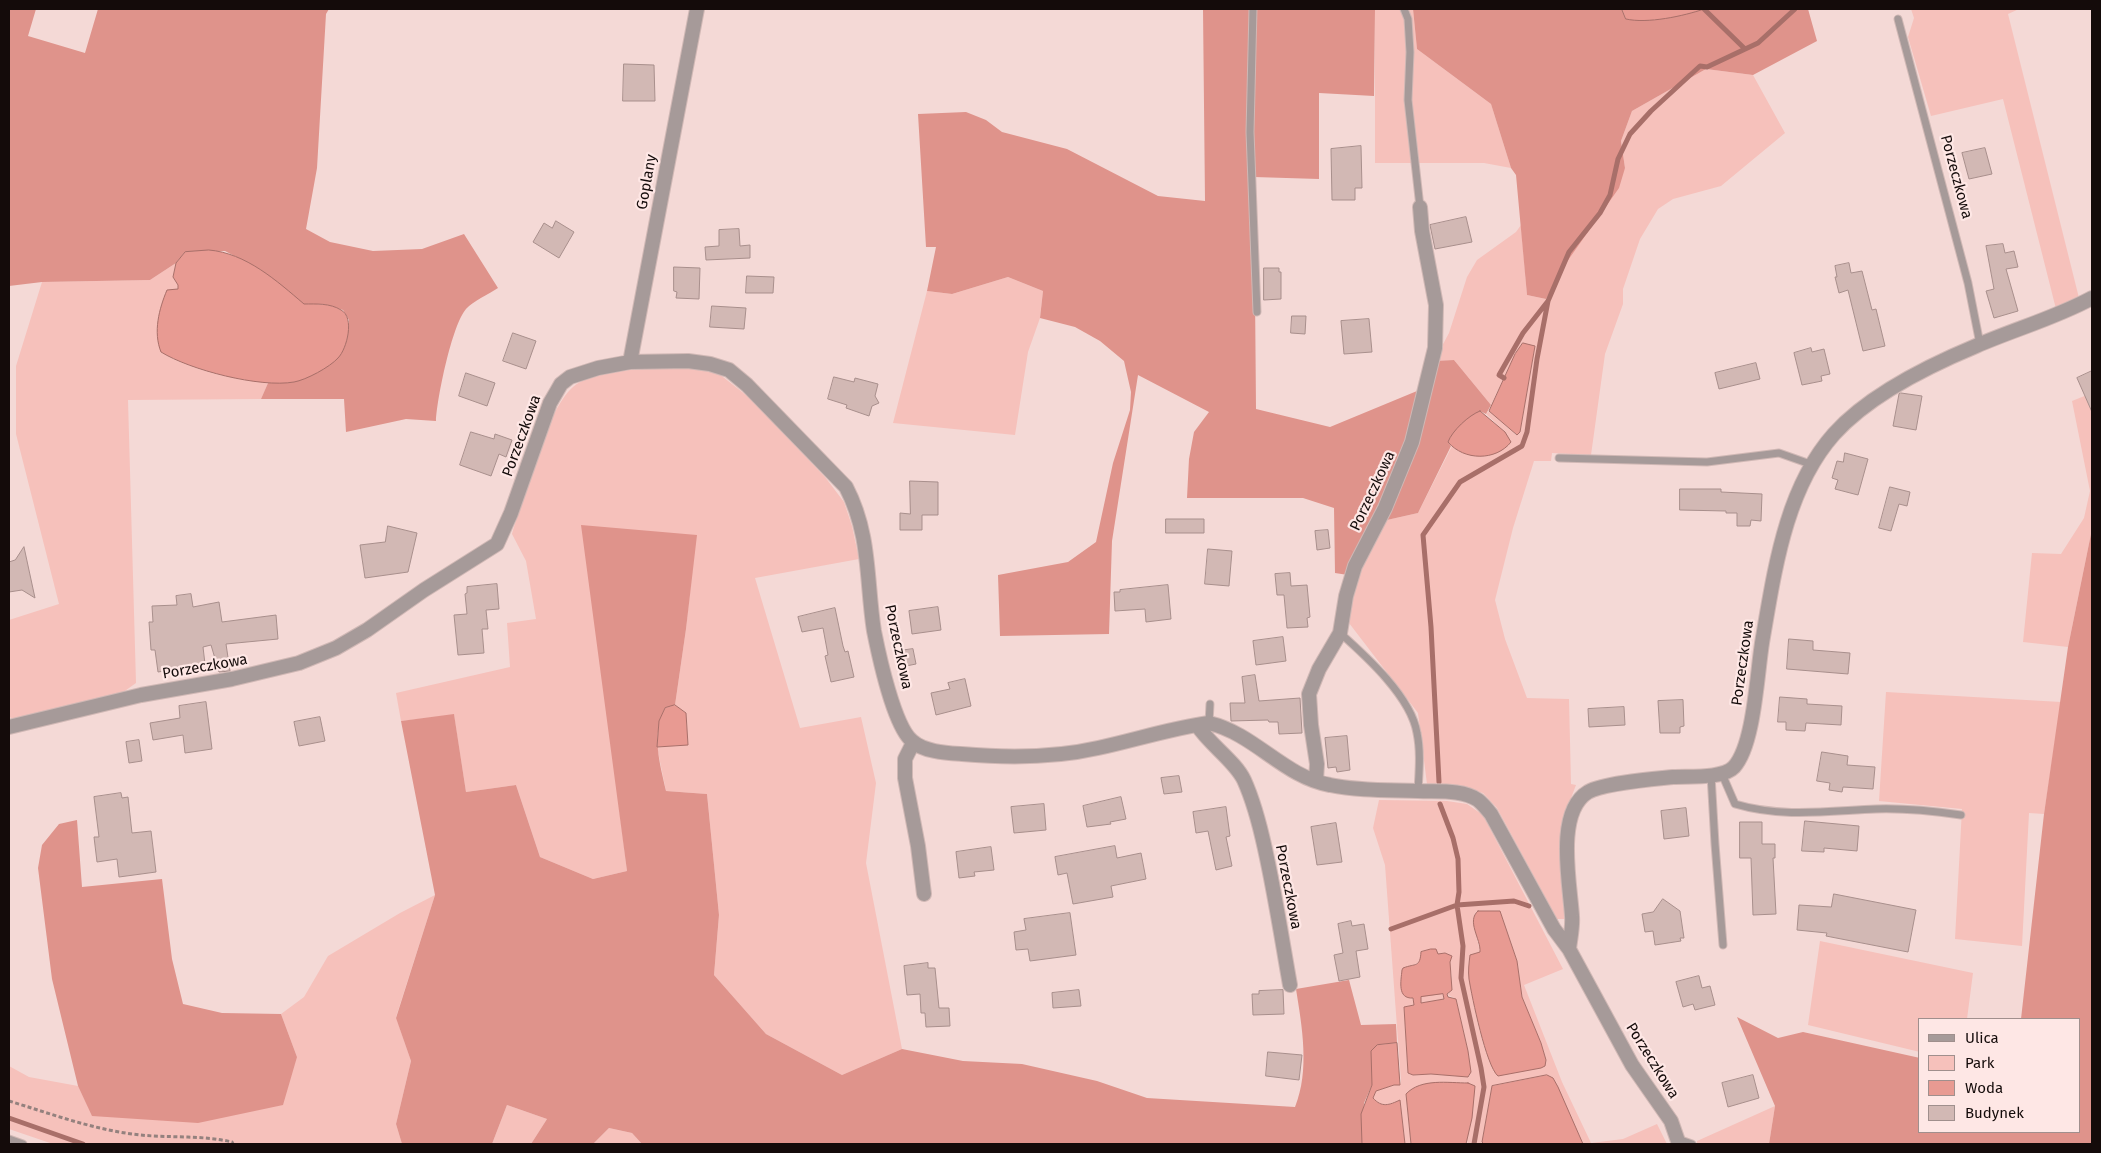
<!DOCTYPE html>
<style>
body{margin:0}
#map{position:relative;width:2101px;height:1153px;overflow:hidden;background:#f4d9d6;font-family:"Fira Sans",sans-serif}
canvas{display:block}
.frame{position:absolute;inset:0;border:10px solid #140b0a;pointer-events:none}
.legend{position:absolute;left:1918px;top:1018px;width:162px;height:115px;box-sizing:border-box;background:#fee7e5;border:1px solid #a08f8d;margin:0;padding:6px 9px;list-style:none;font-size:15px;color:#140b0a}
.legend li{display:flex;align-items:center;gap:10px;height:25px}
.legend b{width:25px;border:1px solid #a08f8d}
</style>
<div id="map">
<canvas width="2101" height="1153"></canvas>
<div class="frame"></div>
<ul class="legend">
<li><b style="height:6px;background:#a69a99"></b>Ulica</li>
<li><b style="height:14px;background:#f6c1bb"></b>Park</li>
<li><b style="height:14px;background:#e89a92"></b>Woda</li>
<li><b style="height:14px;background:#d2b8b4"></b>Budynek</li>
</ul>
</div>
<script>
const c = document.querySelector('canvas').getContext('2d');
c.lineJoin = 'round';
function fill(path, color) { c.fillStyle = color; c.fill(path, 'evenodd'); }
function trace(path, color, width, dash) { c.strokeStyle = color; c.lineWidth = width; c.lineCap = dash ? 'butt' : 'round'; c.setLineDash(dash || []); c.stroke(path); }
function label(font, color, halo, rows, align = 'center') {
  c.font = font + ' "Fira Sans",sans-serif'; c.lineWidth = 4.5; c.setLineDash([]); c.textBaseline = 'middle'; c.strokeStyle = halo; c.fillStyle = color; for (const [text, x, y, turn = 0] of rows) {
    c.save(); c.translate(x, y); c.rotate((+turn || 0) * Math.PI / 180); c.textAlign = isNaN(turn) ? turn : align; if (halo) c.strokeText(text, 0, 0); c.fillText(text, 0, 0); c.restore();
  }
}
fill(new Path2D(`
 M 1375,9 L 1413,9 L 1417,49 L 1491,104 L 1511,168 L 1484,163 L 1375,163 Z
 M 1911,9 L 2019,9 L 2008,14 L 2079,298 L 2056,309 L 2003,99 L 1931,116 L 1908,37 L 1914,18 Z
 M 1706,69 L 1753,75 L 1785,133 L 1721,186 L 1673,199 L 1658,209 L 1640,239 L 1623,289 L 1623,304 L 1605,354 L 1591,455 L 1552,453 L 1551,461 L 1534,461 L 1513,528 L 1495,600 L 1505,639 L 1527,698 L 1569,699 L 1571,784 L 1576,785 L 1565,814 L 1565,919 L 1557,919 L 1497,808 L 1483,793 L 1455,785 L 1427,784 L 1418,713 L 1349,623 L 1351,596 L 1378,522 L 1418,513 L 1452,446 L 1460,452 L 1505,432 L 1486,414 L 1489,411 L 1516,435 L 1520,432 L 1535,346 L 1515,354 L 1491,405 L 1454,360 L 1434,361 L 1449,333 L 1467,277 L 1477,260 L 1516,232 L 1521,225 L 1527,295 L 1546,299 L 1566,263 L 1625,168 L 1621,141 L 1632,111 Z
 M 176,263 L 173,277 L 178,285 L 178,289 L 161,352 C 189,370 236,380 268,383 L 261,399 L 128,400 L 136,683 L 122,693 L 14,719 L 9,717 L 9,620 L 59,604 L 16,434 L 16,366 L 42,282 L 150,280 Z
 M 1008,277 L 1043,291 L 1040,318 L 1028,352 L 1015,435 L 893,423 L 927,291 L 952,294 Z
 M 654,368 L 691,368 L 718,373 L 751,399 L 825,477 L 844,502 L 852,526 L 859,559 L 755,578 L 800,728 L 861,717 L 876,783 L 866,863 L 902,1049 L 842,1075 L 766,1034 L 714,975 L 719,915 L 707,794 L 666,791 L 657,747 L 688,745 L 686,713 L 675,705 L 686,629 L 696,535 L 618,798 L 627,871 L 593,879 L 540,857 L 516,785 L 466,792 L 454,715 L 401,721 L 396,693 L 510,667 L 507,623 L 536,619 L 526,561 L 512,534 C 524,497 545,412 573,387 C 590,371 631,370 654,368 Z
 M 2092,393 L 2092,529 L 2068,647 L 2023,642 L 2032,553 L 2061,554 L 2084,518 L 2090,491 L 2072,401 Z
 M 1886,692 L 2061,702 L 2044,814 L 2029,813 L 2022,946 L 1955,939 L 1962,809 L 1879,801 Z
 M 1379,800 L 1447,801 L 1467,804 L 1483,815 L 1563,969 L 1524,985 L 1562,1082 L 1591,1143 L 1623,1139 L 1657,1124 L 1667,1144 L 1583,1144 L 1568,1112 L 1547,1075 L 1492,1086 L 1482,1142 L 1484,1144 L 1466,1144 L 1468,1142 L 1406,1094 L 1411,1144 L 1405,1144 L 1400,1100 C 1388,1104 1383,1108 1373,1098 L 1376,1091 L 1394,1085 L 1400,1085 L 1401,1081 L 1385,865 L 1373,828 ZM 1500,911 L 1517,961 L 1522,997 L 1541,1043 L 1546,1060 L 1494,1072 C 1481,1047 1467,983 1470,956 L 1480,952 L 1473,920 L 1475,913 ZM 1445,953 L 1452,956 L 1450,962 L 1452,981 L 1448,995 L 1456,999 L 1468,1051 L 1470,1076 L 1431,1074 L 1413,1075 L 1408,1073 L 1404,1007 L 1414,1005 C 1413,992 1401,983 1402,970 L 1438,954 Z
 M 435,895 L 396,1017 L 411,1061 L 396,1124 L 402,1144 L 53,1144 L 9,1129 L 9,1066 L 29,1077 L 78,1086 L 93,1116 L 297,1057 L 281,1014 L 304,997 L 328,956 L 400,913 Z
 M 1820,941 L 1973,973 L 1967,1019 L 1920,1019 L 1920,1052 L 1808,1025 Z
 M 1443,994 L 1444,999 L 1421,1003 L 1420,997 Z
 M 507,1105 L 547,1119 L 531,1144 L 492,1144 Z
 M 1775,1106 L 1769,1144 L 1697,1144 L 1697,1141 Z
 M 609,1128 L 632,1133 L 642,1144 L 593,1144 Z`), '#f6c1bb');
fill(new Path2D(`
 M 9,9 L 36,9 L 28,36 L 85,53 L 98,9 L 329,9 L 326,14 L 317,168 L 306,229 L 330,242 L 373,251 L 422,249 L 464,234 L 498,288 C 489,294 473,301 466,309 C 452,325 437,398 436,421 L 406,419 L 346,432 L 344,399 L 261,399 L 268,383 L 294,382 L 347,339 L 349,320 L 343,310 L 323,304 L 304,305 L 259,269 L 225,251 L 185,252 L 176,263 L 150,280 L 42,282 L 9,286 Z
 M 1203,9 L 1375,9 L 1374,96 L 1319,93 L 1319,179 L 1254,177 L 1256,409 L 1330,427 L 1417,391 L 1434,361 L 1454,360 L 1491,405 L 1486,414 L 1480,411 L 1448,442 L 1451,446 L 1418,513 L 1378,522 L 1348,575 L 1335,573 L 1334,508 L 1303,498 L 1187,498 L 1189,459 L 1194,432 L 1209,412 L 1138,375 L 1112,541 L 1109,634 L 1000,636 L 998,575 L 1068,562 L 1096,542 L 1113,463 L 1130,410 L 1131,392 L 1124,361 L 1100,341 L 1075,327 L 1040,318 L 1043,291 L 1008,277 L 952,294 L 927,291 L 936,247 L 926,247 L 918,114 L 966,112 L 986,120 L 1002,132 L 1067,149 L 1158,196 L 1205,201 Z
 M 1413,9 L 1622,9 L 1626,19 L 1652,20 L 1704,9 L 1808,9 L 1817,41 L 1753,75 L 1706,69 L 1632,111 L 1621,141 L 1625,168 L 1619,188 L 1566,263 L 1546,299 L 1527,295 L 1516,175 L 1511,168 L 1491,104 L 1417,49 Z
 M 581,525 L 697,535 L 686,629 L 675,705 L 665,708 C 651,736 660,763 666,791 L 707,794 L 719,915 L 714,975 L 766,1034 L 842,1075 L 902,1049 L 963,1061 L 1022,1064 L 1097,1081 L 1147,1098 L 1295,1107 C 1310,1070 1302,1027 1296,989 L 1349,980 L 1361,1025 L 1396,1024 L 1397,1043 L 1377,1045 L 1372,1085 L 1364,1103 L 1362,1144 L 642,1144 L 632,1133 L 609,1128 L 593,1144 L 531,1144 L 547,1119 L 507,1105 L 492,1144 L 402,1144 L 396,1124 L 411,1061 L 396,1018 L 435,895 L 401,721 L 454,714 L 466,792 L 516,785 L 540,857 L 593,879 L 627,871 Z
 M 2092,529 L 2092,1144 L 1769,1144 L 1775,1106 L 1737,1017 L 1778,1038 L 1803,1032 L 1920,1058 L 1920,1132 L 2080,1132 L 2080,1019 L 2021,1019 L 2044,814 L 2068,647 Z
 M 77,820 L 82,887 L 162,879 L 172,959 L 183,1004 L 222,1013 L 281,1014 L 297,1057 L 283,1105 L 198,1123 L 92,1116 L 78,1086 L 52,979 L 38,868 L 42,845 L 59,824 Z`), '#df938b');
const water = new Path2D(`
 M 1622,9 L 1704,9 C 1684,16 1647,24 1626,19 Z
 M 209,250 C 246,253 277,281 304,304 C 316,304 330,303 341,310 C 355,317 347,349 338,358 C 330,367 306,380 294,382 C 260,388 190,370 161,352 C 153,332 159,309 167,290 L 178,289 L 178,285 L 173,277 L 176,263 L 185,252 Z
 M 1523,343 L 1535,346 L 1520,432 L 1517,435 L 1489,411 L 1515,354 Z
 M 1480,411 L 1505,432 L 1511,442 C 1496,461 1464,461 1448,442 C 1452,431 1469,415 1480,411 Z
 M 675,705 L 686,713 L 688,745 L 657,747 L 659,721 L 665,708 Z
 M 1478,911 L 1500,911 L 1517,961 L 1522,997 L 1541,1043 L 1546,1060 L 1545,1066 L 1541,1068 L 1498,1076 C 1486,1066 1472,997 1469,979 C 1468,971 1469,963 1470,955 L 1480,952 C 1481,939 1466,921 1478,911 Z
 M 1431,949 L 1436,949 L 1438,954 L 1445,953 L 1452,956 L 1450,962 L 1452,990 L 1447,994 L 1448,997 L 1456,999 L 1468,1051 L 1471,1072 L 1468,1077 L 1431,1074 L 1413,1075 L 1408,1073 L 1404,1007 L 1414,1005 L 1413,998 C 1397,999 1401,981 1402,970 L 1403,968 C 1416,963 1420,968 1421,952 ZM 1443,994 L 1444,999 L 1421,1003 L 1421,997 Z
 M 1397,1043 L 1400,1085 L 1394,1085 L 1376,1091 L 1373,1098 C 1382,1108 1389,1105 1400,1100 L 1405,1144 L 1362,1144 L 1361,1114 L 1372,1085 L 1371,1051 L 1377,1045 Z
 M 1547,1075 L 1553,1078 L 1558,1087 L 1583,1144 L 1484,1144 L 1482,1142 L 1492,1086 Z
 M 1468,1083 L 1475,1086 L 1472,1118 L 1466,1144 L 1411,1144 L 1406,1094 C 1421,1078 1448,1083 1468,1083 Z`);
fill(water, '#e89a92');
trace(water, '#a86f69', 1);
trace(new Path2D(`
 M 1704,9 L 1745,49
 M 1504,378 L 1499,375 L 1523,333 L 1548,301 L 1569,252 L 1600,213 L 1610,195 L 1618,159 L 1630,134 L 1651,111 L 1700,66 L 1707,67 L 1758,43 L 1795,9
 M 1439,782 L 1431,627 L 1423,535 L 1460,482 L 1522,446 L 1527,432 L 1537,359 L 1548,301
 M 1440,804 L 1453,838 L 1458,859 L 1459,892 L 1457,905 L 1463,946 L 1461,978 L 1481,1068 L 1484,1087 L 1474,1144
 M 1391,929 L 1457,905 L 1514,901 L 1529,906
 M 9,1118 L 83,1144`), '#a86f69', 5);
const building = new Path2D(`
 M 624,64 L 654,65 L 655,101 L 623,101 Z
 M 1361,146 L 1362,188 L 1355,188 L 1355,200 L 1332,200 L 1331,149 Z
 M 1985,148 L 1992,174 L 1969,179 L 1962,153 Z
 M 1466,217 L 1472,242 L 1435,249 L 1430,225 Z
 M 556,221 L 574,232 L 559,258 L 533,242 L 544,223 L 552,228 Z
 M 739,229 L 740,246 L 750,245 L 750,258 L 706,260 L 705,247 L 719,246 L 719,230 Z
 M 2003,244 L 2005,253 L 2014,251 L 2018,267 L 2006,269 L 2018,311 L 1994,318 L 1986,291 L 1994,289 L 1986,246 Z
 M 1849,263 L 1851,273 L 1862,271 L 1872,310 L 1876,309 L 1885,346 L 1863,351 L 1848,290 L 1839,293 L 1835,277 L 1837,277 L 1835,266 Z
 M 674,267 L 700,268 L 699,299 L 676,298 L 677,292 L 674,291 Z
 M 1264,268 L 1279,268 L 1279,272 L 1281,272 L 1281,299 L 1264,300 Z
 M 747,276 L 774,277 L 773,293 L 746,293 Z
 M 712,306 L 746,308 L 744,329 L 710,327 Z
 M 1292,316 L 1306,316 L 1305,334 L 1291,333 Z
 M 1369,319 L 1372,352 L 1344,354 L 1341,321 Z
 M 513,333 L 536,341 L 526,369 L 503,361 Z
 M 1811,348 L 1812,352 L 1824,349 L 1830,374 L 1821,376 L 1822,381 L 1802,385 L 1794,353 Z
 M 1756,363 L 1760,379 L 1719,389 L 1715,373 Z
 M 2092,371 L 2092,412 L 2077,378 Z
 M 466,373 L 495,383 L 487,406 L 459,396 Z
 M 834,377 L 854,382 L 855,378 L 878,384 L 875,396 L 879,403 L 872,406 L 869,416 L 846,408 L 847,405 L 828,399 Z
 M 1901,393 L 1922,396 L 1916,430 L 1893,426 L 1899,394 Z
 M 471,432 L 494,439 L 495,434 L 512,440 L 506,457 L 499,454 L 491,476 L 460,465 Z
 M 1845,453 L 1868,459 L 1858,495 L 1835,489 L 1838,480 L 1832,478 L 1837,461 L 1843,462 Z
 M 910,481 L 938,482 L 938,515 L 922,515 L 922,530 L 900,530 L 900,513 L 910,514 Z
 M 1890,487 L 1910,492 L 1907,506 L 1899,504 L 1891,531 L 1879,528 Z
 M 1680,489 L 1721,489 L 1721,492 L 1762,494 L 1761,521 L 1751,520 L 1750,526 L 1737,526 L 1737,513 L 1726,513 L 1726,511 L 1680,510 Z
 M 1166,519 L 1204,519 L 1204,533 L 1166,533 Z
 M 388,526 L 417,533 L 408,572 L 365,578 L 360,545 L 385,542 Z
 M 1328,530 L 1330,548 L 1317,550 L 1315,531 Z
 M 24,547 L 35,598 L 22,590 L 9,592 L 9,562 L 15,560 Z
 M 1208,549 L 1232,551 L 1229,586 L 1205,584 Z
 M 1290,573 L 1291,586 L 1307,585 L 1310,617 L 1307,618 L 1308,627 L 1287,628 L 1284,595 L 1277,595 L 1275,574 Z
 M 497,584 L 499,609 L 486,610 L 488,629 L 482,629 L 484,653 L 458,655 L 454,615 L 467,614 L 465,594 L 467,593 L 467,587 Z
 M 1168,585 L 1171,619 L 1146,622 L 1145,609 L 1115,611 L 1114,592 L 1120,592 L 1120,590 Z
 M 191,594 L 193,607 L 219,602 L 222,622 L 276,615 L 278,639 L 226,644 L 230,671 L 219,672 L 211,645 L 203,647 L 205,664 L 158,672 L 155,650 L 151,650 L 149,622 L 153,622 L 152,606 L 177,605 L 176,596 Z
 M 938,607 L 941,630 L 912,634 L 909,611 Z
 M 835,608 L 843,646 L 845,652 L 848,651 L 854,677 L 831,682 L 825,656 L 828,655 L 823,628 L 802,632 L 798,617 Z
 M 1283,637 L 1286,661 L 1256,665 L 1253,641 Z
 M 1789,639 L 1813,641 L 1813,650 L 1850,653 L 1848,674 L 1787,669 Z
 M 913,649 L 916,664 L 901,667 L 899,651 Z
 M 1255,675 L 1259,701 L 1300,698 L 1302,733 L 1279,734 L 1278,722 L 1269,722 L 1268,720 L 1231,721 L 1230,703 L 1245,703 L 1242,677 Z
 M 965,679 L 971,706 L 936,715 L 931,693 L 950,689 L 948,683 Z
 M 1780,697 L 1807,699 L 1807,704 L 1842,706 L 1841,725 L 1806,723 L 1805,731 L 1786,730 L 1786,722 L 1778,722 Z
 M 1683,700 L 1684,726 L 1680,727 L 1680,733 L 1660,733 L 1658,701 Z
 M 206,702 L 212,749 L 185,753 L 183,735 L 153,740 L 150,723 L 180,718 L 179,706 Z
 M 1624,707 L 1625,725 L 1589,727 L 1588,709 Z
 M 320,717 L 325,741 L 299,746 L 294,722 Z
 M 1347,736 L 1350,770 L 1337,772 L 1336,767 L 1328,768 L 1325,738 Z
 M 139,740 L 142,761 L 129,763 L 126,742 Z
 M 1822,752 L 1848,756 L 1847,765 L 1875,767 L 1873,789 L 1843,787 L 1842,792 L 1829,790 L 1830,783 L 1817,781 Z
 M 1179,776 L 1182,792 L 1164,794 L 1161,778 Z
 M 121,793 L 122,798 L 128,797 L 132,833 L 151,831 L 156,872 L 119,877 L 117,859 L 97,862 L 94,837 L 99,837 L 94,797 Z
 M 1121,797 L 1126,819 L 1110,822 L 1111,824 L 1087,827 L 1083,806 Z
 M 1044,804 L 1046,830 L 1014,833 L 1011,807 Z
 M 1226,807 L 1230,836 L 1226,837 L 1232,866 L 1216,870 L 1208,831 L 1196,833 L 1193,812 Z
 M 1686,808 L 1689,836 L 1664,839 L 1661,811 Z
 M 1805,821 L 1859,826 L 1857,851 L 1824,848 L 1824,852 L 1802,851 Z
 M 1740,822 L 1762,822 L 1762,844 L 1775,844 L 1775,858 L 1773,858 L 1776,914 L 1753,915 L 1751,858 L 1740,858 Z
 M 1336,823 L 1342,862 L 1317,865 L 1311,827 Z
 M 1115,846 L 1117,858 L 1141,853 L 1146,879 L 1111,886 L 1113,897 L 1073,904 L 1067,873 L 1058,875 L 1055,857 Z
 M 991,847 L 994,870 L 974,872 L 975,876 L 959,878 L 956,852 Z
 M 1834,894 L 1916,910 L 1908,952 L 1826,936 L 1827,933 L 1797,930 L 1799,905 L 1831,907 Z
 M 1663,899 L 1680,911 L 1684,938 L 1680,938 L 1681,941 L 1655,945 L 1653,931 L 1645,932 L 1642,914 L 1653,912 Z
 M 1070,913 L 1076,955 L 1030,961 L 1028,949 L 1016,950 L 1014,932 L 1026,930 L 1024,919 Z
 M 1351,921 L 1352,926 L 1364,924 L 1368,949 L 1356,951 L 1360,977 L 1339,981 L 1334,955 L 1343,953 L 1338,924 Z
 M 928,963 L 928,968 L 935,968 L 939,1008 L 949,1008 L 950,1026 L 926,1027 L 925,1013 L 921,1013 L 920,994 L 907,995 L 904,966 Z
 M 1699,976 L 1702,988 L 1710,986 L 1715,1005 L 1695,1010 L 1693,1004 L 1683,1007 L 1676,982 Z
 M 1079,990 L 1081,1006 L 1053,1008 L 1052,993 Z
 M 1283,990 L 1284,1014 L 1253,1015 L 1252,994 L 1259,994 L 1259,991 Z
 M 1268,1052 L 1302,1055 L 1299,1080 L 1266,1076 Z
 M 1753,1075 L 1759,1098 L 1728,1107 L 1722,1083 Z`);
fill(building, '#d2b8b4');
trace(building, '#a88f8c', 1);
const service = new Path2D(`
 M 1253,9 L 1250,132 L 1257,312
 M 1404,9 L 1408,19 L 1410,52 L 1408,100 L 1420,207
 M 1898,19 L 1968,283 L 1980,344
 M 1559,458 L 1707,462 L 1779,453 L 1813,465
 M 1340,633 C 1367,657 1411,697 1417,733 C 1421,752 1419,772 1418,791
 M 1209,723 L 1210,704
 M 1722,774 L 1735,804 C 1782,818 1828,811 1876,809 C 1905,808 1933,811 1961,815
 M 1711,775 L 1715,844 L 1723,945
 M 9,1139 L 23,1144
 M 1678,1139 L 1692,1144`);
const minor = new Path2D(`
 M 630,362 L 697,9
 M 1197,725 C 1209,744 1235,761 1244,780 C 1254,802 1260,826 1265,849 C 1275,894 1282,940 1290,985
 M 9,727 L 141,695 L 232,679 L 299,663 L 336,648 L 367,630 L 424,590 L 497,544 L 511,513 L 550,403 L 557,391 L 561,384 L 570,377 L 598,368 L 630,362 L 688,361 L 710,364 L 729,370 L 747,385 L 846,487 C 871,535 866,580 874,631 C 879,656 894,726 912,741 C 924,752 947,753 962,754 C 1007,758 1054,758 1098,748 C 1135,740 1172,728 1209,723 C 1255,734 1284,777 1330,785 C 1359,791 1389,790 1418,791 C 1437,792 1462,789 1478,800 C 1483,804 1487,809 1491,814 L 1554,929 L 1569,949 L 1632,1065 L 1671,1121 L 1679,1144
 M 913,743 L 905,759 L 905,778 L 918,846 L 924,894
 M 1316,781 L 1317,764 L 1311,725 L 1309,694 L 1319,669 L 1340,633 L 1346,596 L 1355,566 L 1385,508 L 1412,442 L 1435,348 L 1436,305 L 1422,231 L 1420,207
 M 1569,949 C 1570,939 1573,927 1572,916 C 1570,884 1555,812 1588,792 C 1604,783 1654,779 1673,777 C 1689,776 1723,779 1734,767 C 1755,744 1757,669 1763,637 C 1775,568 1786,488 1834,434 C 1869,395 1928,366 1976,346 C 2015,329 2055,318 2092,298`);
trace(service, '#d0b8b5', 9);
trace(minor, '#d0b8b5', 16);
trace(new Path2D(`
 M 9,1101 C 52,1114 94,1130 140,1135 C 170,1138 202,1135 232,1142 L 233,1144`), '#94817e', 3, [4, 2.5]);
trace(service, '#a69a99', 7);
trace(minor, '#a69a99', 14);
label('15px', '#140b0a', '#fee7e5', [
 ["Porzeczkowa",1956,177,75],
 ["Goplany",647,182,-80],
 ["Porzeczkowa",522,436,-70],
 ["Porzeczkowa",1373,491,-65],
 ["Porzeczkowa",898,647,78],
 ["Porzeczkowa",1743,663,-82],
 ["Porzeczkowa",205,667,-10],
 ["Porzeczkowa",1288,887,79],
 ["Porzeczkowa",1652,1061,58]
]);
</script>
